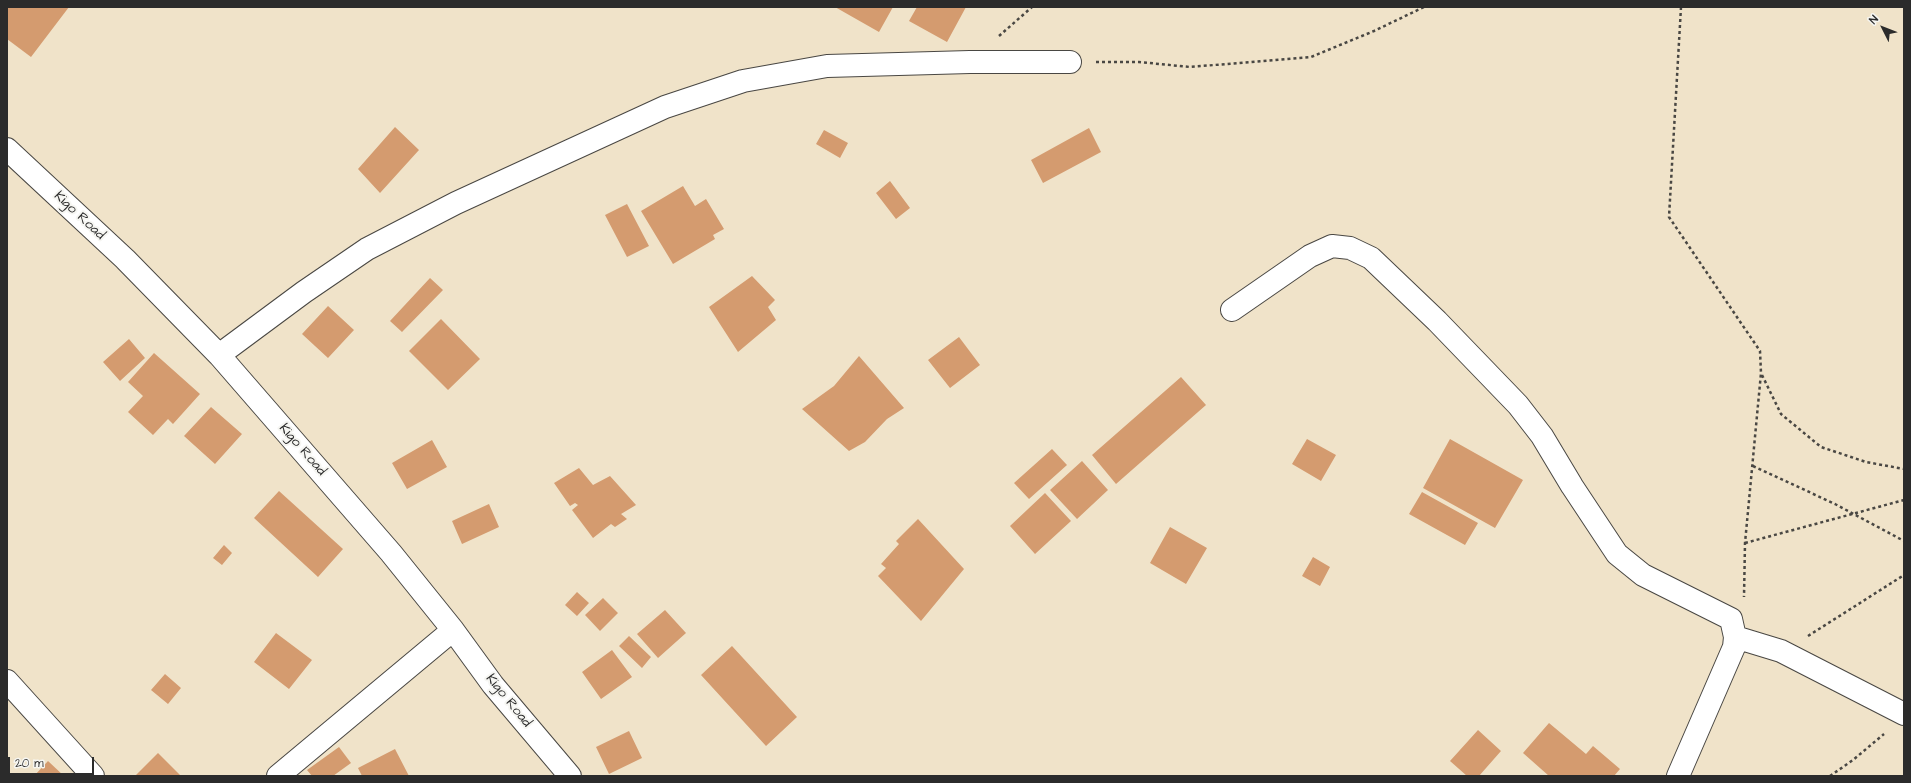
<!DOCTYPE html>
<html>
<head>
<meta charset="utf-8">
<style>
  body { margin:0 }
  #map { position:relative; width:1911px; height:783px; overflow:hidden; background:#f0e3c9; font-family:"Architects Daughter",sans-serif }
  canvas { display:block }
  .frame { position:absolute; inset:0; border:8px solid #2b2b2b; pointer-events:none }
  .north { position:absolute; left:1863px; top:8px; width:40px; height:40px; -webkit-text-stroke:3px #f6f6f2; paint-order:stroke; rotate:312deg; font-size:11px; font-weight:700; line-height:16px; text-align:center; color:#2b2b2b }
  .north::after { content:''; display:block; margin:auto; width:14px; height:18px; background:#2b2b2b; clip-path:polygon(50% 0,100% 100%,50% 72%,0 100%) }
  .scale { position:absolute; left:8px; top:757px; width:86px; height:18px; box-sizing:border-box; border:2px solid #2b2b2b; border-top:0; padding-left:5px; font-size:12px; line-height:14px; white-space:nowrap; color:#2b2b2b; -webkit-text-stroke:3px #f6f6f2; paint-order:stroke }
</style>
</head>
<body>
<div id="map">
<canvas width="1911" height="783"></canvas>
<div class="frame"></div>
<div class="north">N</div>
<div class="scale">20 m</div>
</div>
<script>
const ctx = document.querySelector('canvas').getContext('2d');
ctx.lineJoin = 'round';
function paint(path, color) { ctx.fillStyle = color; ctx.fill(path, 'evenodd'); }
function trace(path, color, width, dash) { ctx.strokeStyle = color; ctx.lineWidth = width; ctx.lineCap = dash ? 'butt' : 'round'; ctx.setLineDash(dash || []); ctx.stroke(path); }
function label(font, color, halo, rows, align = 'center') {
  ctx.font = font + ' "Architects Daughter",sans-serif'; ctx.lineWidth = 4; ctx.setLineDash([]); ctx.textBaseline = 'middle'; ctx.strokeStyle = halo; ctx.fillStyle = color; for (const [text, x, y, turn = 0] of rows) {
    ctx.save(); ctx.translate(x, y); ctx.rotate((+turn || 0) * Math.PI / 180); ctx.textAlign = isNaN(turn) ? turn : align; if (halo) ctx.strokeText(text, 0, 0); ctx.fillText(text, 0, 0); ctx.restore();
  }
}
const building = new Path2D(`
  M9 7H69L31 57 7 39V9Z
  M835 7H893L879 32Z
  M917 7H966L947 42 909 21Z
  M395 127 419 150 380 193 358 169Z
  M1089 128 1101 152 1043 183 1031 160Z
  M824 130 848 143 840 158 816 144Z
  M890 181 910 208 896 219 876 193Z
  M683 186 695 206 706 199 724 229 713 235 715 239 673 264 641 211Z
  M627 204 649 246 627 257 605 215Z
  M752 276 775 300 768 307 776 320 738 352 709 307Z
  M430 278 443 290 402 332 390 321Z
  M328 306 354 330 328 358 302 334Z
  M441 319 480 359 448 390 409 351Z
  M959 337 980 365 950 388 928 360Z
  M129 339 145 358 120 381 103 362Z
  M154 353 200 394 173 424 168 419 153 435 128 412 143 396 128 382Z
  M859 356 904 408 887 419 865 442 849 451 802 409 834 386Z
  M1181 377 1206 405 1116 484 1092 455Z
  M211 407 242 434 215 464 184 436Z
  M1307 439 1336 455 1321 481 1292 464Z
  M1450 439 1523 480 1495 528 1423 488Z
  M432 440 447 467 407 489 392 463Z
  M1052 449 1067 465 1029 499 1014 483Z
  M1082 461 1108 490 1077 519 1050 490Z
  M579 468 593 485 610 476 636 505 621 514 627 519 615 527 611 524 593 538 572 510 578 505 575 503 570 506 554 483Z
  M279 491 343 549 318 577 254 518Z
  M1422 492 1478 523 1465 545 1409 514Z
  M1045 493 1071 521 1035 554 1010 526Z
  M489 504 499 527 462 544 452 521Z
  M918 519 964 569 921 621 878 576 886 568 881 564 899 544 896 541Z
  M1170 527 1207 548 1186 584 1150 563Z
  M224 545 232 553 222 565 213 558Z
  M1313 557 1330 567 1320 586 1302 576Z
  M577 592 589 603 577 616 565 605Z
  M603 598 618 613 600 631 585 615Z
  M665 610 686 633 658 658 637 634Z
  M276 633 312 660 289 689 254 662Z
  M629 636 651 657 642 668 619 646Z
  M732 646 797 717 766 746 701 675Z
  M612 650 632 677 601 699 582 672Z
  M165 674 181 688 168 704 151 690Z
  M1549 723 1586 754 1593 746 1620 769 1614 776H1549L1523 753Z
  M1478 730 1501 751 1479 776H1467L1450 761Z
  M629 731 642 758 609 774 596 747Z
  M339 747 351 763 333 776H312L307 770Z
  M395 749 409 776H362L358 768Z
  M158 753 181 776H135Z
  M48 761 64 776H34Z`);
const path = new Path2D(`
  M1681 7 1669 217 1760 351 1761 373 1745 543 1744 597
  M999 36 1032 7
  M1096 62H1139L1190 67 1311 57 1374 31 1424 7
  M1762 375 1781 414 1821 447 1866 462 1904 469
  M1753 466 1835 504 1904 541
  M1745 543 1904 500
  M1808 636 1904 575
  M1830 776 1853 760 1884 734`);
const minor = new Path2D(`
  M7 149 125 259 219 355 391 553 453 630 493 685 570 776
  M1232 310 1310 256 1332 246 1350 248 1371 258 1437 321 1518 405 1542 436 1572 486 1617 554 1643 575 1731 619 1735 637 1734 647 1678 776
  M219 355 304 292 367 249 456 203 665 107 743 81 827 66 970 62H1070
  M1735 637 1781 651 1904 714
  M7 681 93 776
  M278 776 453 630`);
const streetNames = [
  ["Kigo Road",79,216,43],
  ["Kigo Road",302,450,49],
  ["Kigo Road",508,701,51]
];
paint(building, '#d49b6f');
trace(minor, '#494743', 24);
trace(path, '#494743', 2.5, [3, 3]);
trace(minor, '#fff', 22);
label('14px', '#2b2b2b', '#f6f6f2', streetNames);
</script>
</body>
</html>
